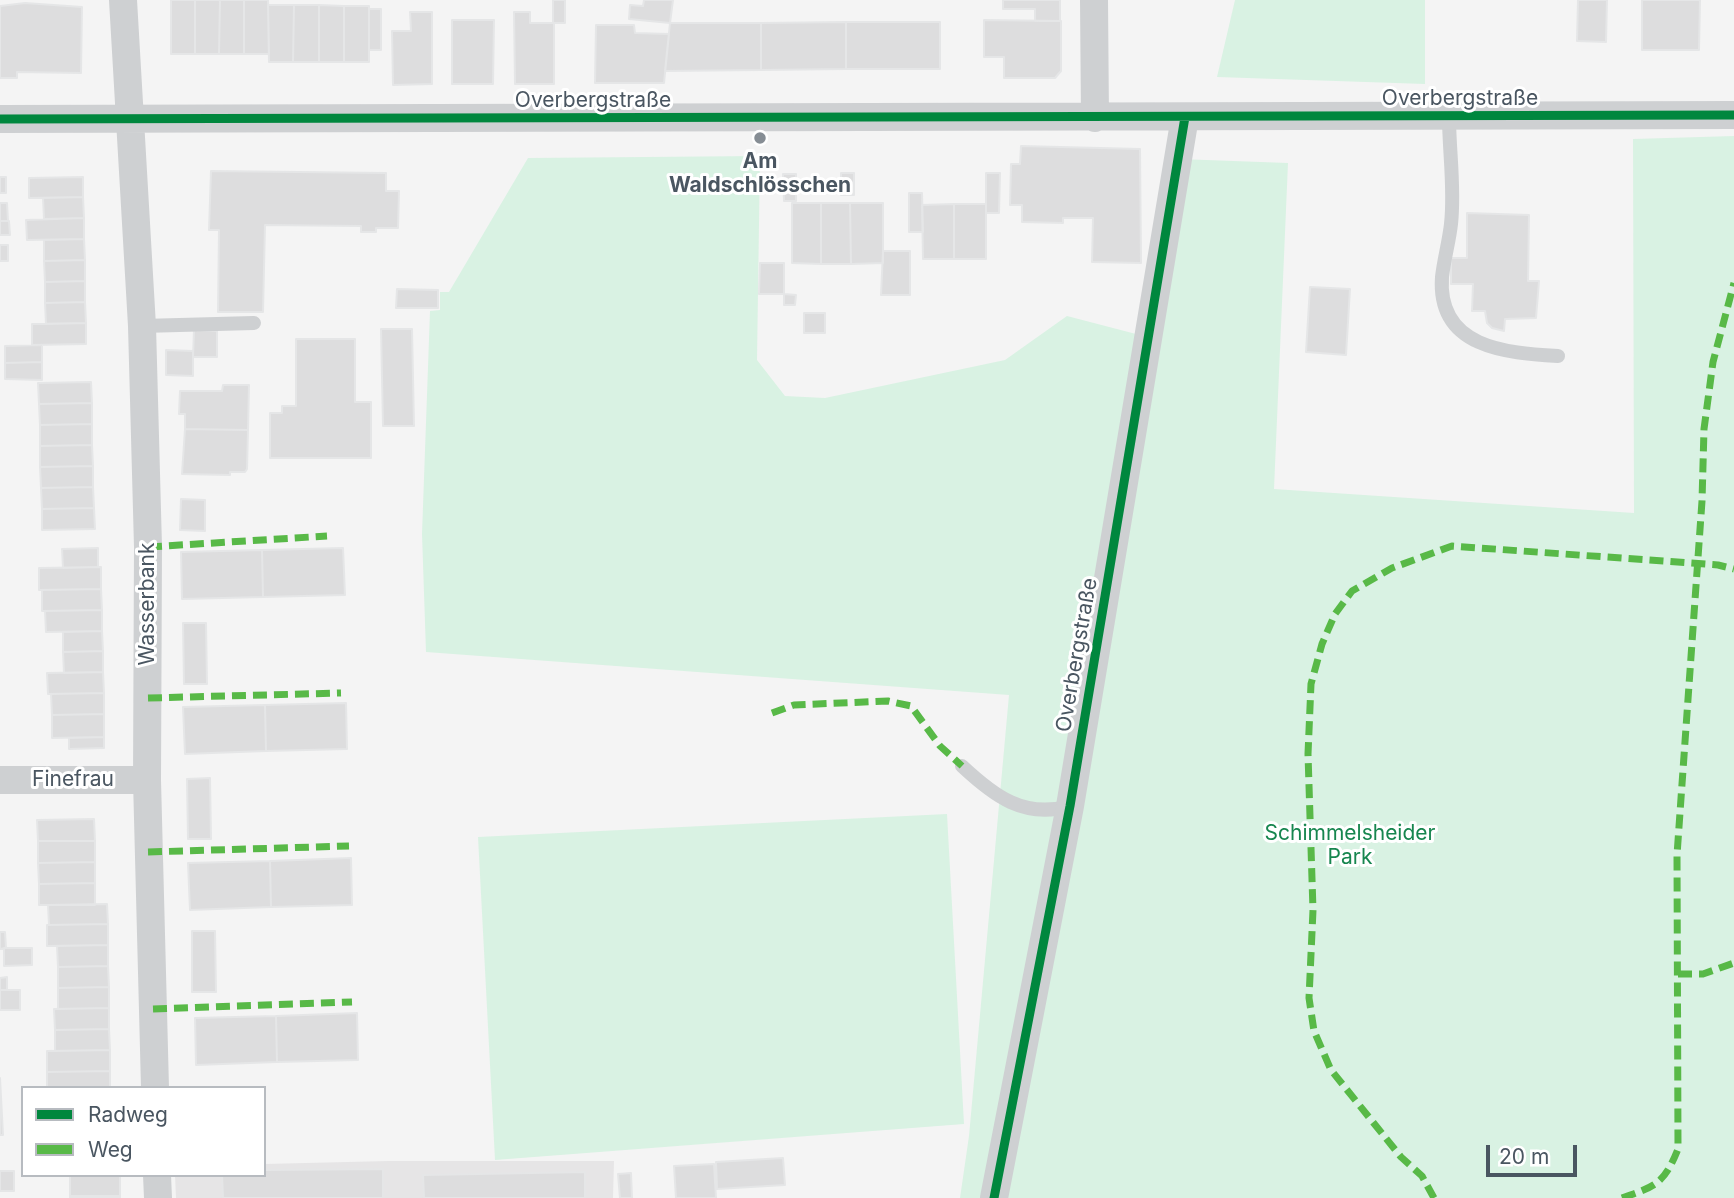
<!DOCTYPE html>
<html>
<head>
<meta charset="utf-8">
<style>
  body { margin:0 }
  #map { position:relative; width:1734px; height:1198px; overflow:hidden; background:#f4f4f4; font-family:Inter,sans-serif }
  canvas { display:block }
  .legend { position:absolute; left:21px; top:1086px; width:245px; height:91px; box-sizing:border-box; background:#fff; border:2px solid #b7bbc0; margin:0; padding:9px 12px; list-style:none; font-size:21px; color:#4a5661 }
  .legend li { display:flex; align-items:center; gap:14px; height:35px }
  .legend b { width:35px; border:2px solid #b7bbc0 }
  .scale { position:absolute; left:1486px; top:1145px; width:91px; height:32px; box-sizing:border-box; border:4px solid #4a5661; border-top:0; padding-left:9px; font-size:21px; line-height:24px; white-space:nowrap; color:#4a5661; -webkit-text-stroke:5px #fff; paint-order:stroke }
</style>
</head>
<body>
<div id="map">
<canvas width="1734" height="1198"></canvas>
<ul class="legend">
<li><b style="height:9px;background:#00873e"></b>Radweg</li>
<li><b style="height:9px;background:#58b947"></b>Weg</li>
</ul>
<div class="scale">20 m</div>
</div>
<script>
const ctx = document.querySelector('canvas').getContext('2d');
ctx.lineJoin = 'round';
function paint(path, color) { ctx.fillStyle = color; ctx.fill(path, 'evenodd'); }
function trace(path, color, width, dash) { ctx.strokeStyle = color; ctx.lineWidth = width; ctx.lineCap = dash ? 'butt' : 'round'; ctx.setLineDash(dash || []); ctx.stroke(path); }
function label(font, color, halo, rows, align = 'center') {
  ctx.font = font + ' Inter,sans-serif'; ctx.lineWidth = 6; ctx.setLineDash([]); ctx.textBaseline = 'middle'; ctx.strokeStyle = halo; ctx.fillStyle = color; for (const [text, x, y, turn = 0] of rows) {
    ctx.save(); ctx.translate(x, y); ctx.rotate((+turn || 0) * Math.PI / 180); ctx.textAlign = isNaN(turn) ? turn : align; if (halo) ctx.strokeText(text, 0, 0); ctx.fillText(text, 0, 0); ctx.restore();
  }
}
const education = new Path2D(`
  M389 1161H614L613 1198H176L175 1175H264V1164Z`);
const green = new Path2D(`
  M1235 0H1425V84L1217 77Z
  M1734 136V1198H960L969 1136 1009 695 426 652 422 534 430 311 440 310V292H449L528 158 760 156 757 360 785 396 825 398 1005 360 1067 316 1136 334 1179 159 1288 163 1274 489 1634 513 1633 139Z
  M947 814 964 1124 495 1160 478 837Z`);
const building = new Path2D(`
  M171 0H195V54H171Z
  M195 0H220L219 54H195Z
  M220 0H244V54H219Z
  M244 0H268L269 54H244Z
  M553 0H565V23H553Z
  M644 0H673L670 23 629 19 630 5 643 6Z
  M1003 0H1060V21H1035V9H1003Z
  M1578 0H1607L1606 42 1577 41Z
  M1642 0H1700L1699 50H1642Z
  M25 3 82 7 81 73 17 72V78H0V6Z
  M268 5H294L293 62H269Z
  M294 5H319V62H293Z
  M319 5 344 6V62H319Z
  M344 6H369V62H344Z
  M369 9H381V50H369Z
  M410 12H432V84L393 85 392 31H411Z
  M514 12H530V23H554V84H515Z
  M452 20H494L493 84H452Z
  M984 20 1061 21V71L1055 78H1004V57H984Z
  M846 22V69L761 70V23Z
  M846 22H940V69H846Z
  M670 23H761V70L665 71Z
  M596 25H634L635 33 669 34 664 83H595Z
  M1021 146 1140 149 1141 263 1092 262 1093 218H1063V223L1022 222V205H1010L1011 164H1020Z
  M211 171 386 173V191H399L398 228H376V232H361V226L265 225 263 312H218L219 230H209Z
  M841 173H854V195H841Z
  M986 173H1000L999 213H986Z
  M783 174H796V201H784Z
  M0 177H6V193H0Z
  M83 177V197L29 198V178Z
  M909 193H922L923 232H909Z
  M83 197 84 218 44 219 43 198Z
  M0 203H7L8 221H0Z
  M792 203H821V264L792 263Z
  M821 203H850L851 264H821Z
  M850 203H883V263L851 264Z
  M954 204H986V259H954Z
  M954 204V259H923L922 205Z
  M1467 213 1529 215 1528 281H1539L1536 318 1505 319 1504 331 1492 328 1487 323 1485 311H1472L1473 284H1451V258H1467Z
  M84 218V239L27 240 26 220Z
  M0 221H9L10 235H0Z
  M84 239 85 260 44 261V240Z
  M0 245H8V261H0Z
  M883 251H910V295H881Z
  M85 260V281L45 282 44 261Z
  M760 263H784V294H759Z
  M85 281V302L45 303V282Z
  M1310 287 1350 289 1346 355 1306 352Z
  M397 289 438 290V308H396Z
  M784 294 796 295 795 305H784Z
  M85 302 86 323 46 324 45 303Z
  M804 313H825V333H804Z
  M86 323V344L32 345V324Z
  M381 329H412L414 426H383Z
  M194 330 217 331V357H193Z
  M296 339H355V402H371V458H270V413H282V406H296Z
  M42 345V362L5 363V346Z
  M166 350 193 351V376L166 375Z
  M42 362V380L5 379V363Z
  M91 382 92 403 39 404 38 383Z
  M223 385H249L248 430 185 429V414H179L180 391H222Z
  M92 403V424L40 425 39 404Z
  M92 424V445L40 446V425Z
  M185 429 248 430 247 469 245 472H230V475L182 474Z
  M92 445 93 466 40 467V446Z
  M93 466V487L41 488 40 467Z
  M93 487 94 508 42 509 41 488Z
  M181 499 205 500V531L180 530Z
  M94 508 95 529 42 530V509Z
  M98 548V567L63 568 62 549Z
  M343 548 345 595 263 597 262 550Z
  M262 550 263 597 182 599 181 552Z
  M101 567V589L39 590V568Z
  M101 589 102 610 42 611V590Z
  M102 610V631L46 632 45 611Z
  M183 623H206L207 684H184Z
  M102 631 103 651 63 652V632Z
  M103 651V672L64 673 63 652Z
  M103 672 104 693 48 694 47 673Z
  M104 693V714L52 715 51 694Z
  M346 703 347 749 266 751 265 705Z
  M265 705 266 751 185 754 183 707Z
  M104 714V737L52 738V715Z
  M104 737V748L69 749V738Z
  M210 778 211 839H188L187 779Z
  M94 819 95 841H38L37 820Z
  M38 841H95V862L38 863Z
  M351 858 352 905 271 907 270 861Z
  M270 861 271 907 190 910 188 863Z
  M95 862V883L39 884 38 863Z
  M95 883V905H39V884Z
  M107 904 108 924 49 925 48 905Z
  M108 924V945L47 946V925Z
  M192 931H215L216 992H192Z
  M0 932H5L6 948 0 949Z
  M108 945V966L58 967 57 946Z
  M4 948H32V965L4 966Z
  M108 966 109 987 58 988V967Z
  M7 977V990H0V978Z
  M109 987V1008L58 1009V988Z
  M0 990H20V1010H0Z
  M109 1008V1029L55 1030 54 1009Z
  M357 1013 358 1060 277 1062 276 1016Z
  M276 1016 277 1062 196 1065 195 1018Z
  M109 1029 110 1050 55 1051V1030Z
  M110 1050V1071L47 1072V1051Z
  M110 1071V1088H47V1072Z
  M0 1078 3 1135H0Z
  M783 1158 785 1185 717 1189 716 1162Z
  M714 1164 716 1198H676L674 1166Z
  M383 1169V1198H223L222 1175H264V1170Z
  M0 1171H14V1191H0Z
  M585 1172V1198H424L423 1175Z
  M631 1173 632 1198H620L618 1174Z
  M70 1175H120V1196H70Z
  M70 1196H120V1198H70Z`);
const lane = new Path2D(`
  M1449 116C1449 152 1455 188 1451 224 1449 242 1444 259 1442 277 1437 348 1506 353 1558 356
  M142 326 254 323
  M962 766C994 796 1024 819 1070 806`);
const street = new Path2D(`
  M123 0 142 326 148 547 147 780 155 1088
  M1094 0 1095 118
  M0 119 1734 115
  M0 780H147
  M157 1175 158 1198
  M994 1198 1070 806 1185 117`);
const quiet = new Path2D(`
  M148 547 327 536
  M148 698 341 693
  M772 713 794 705 888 701 911 706 940 746 962 766
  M148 852 349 846
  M1678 974H1703L1734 963
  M153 1009 352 1002
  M1434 1198 1422 1176 1401 1157 1331 1070 1314 1031 1309 998 1313 910 1308 754 1311 684 1322 644 1335 614 1352 591 1392 568 1452 546 1718 565 1734 569
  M1622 1198C1656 1186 1664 1184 1678 1149L1677 855 1702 501 1704 429 1713 362 1734 283`);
const cycleway = new Path2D(`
  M0 119 1734 115
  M994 1198 1070 806 1185 117`);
const markers = [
  [760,138,7,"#868d94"]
];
const streetNames = [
  ["Overbergstraße",1460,99],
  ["Overbergstraße",593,101],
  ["Wasserbank",148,604,-90],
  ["Overbergstraße",1077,655,-80],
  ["Finefrau",73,780]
];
const poiNames = [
  ["Am",760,162],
  ["Waldschlösschen",760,186]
];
const parkNames = [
  ["Schimmelsheider",1350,834],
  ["Park",1350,858]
];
paint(education, '#e6e5e6');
paint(green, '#d9f2e3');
paint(building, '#ddddde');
trace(building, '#e5e6e7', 2);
trace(lane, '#ced0d2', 14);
trace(street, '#ced0d2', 28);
trace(quiet, '#58b947', 7, [14, 7]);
trace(cycleway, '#00873e', 9);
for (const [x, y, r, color] of markers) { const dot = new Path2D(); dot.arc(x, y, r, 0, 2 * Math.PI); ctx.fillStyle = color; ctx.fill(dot); trace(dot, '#fff', 2.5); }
label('21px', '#4a5661', '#fff', streetNames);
label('bold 21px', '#4a5661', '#fff', poiNames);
label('21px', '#17864f', '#fff', parkNames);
</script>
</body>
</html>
